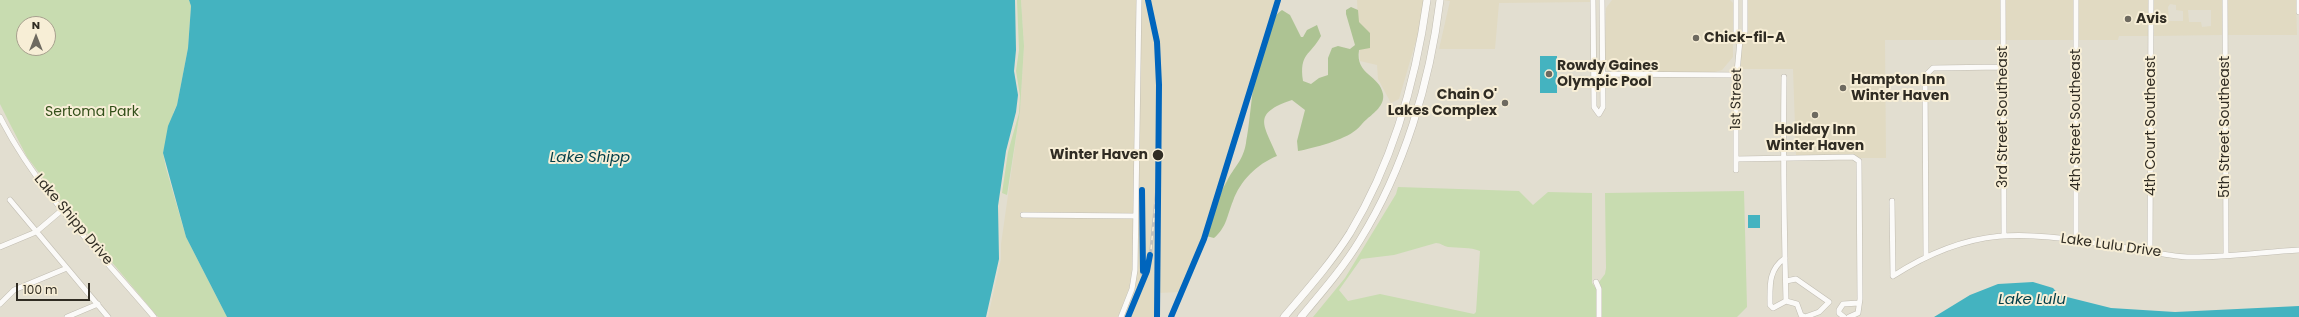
<!DOCTYPE html>
<html>
<head>
<meta charset="utf-8">
<style>
  body { margin:0 }
  #map { position:relative; width:2299px; height:317px; overflow:hidden; background:#e2ded0; font-family:Poppins,sans-serif }
  canvas { display:block }
  .north { position:absolute; left:16px; top:16px; width:40px; height:40px; box-sizing:border-box; background:#f7eed6; border:1px solid #a7a08e; border-radius:50%; rotate:0deg; font-size:11px; font-weight:700; line-height:16px; text-align:center; color:#302c23 }
  .north::after { content:''; display:block; margin:auto; width:14px; height:18px; background:#6e6a60; clip-path:polygon(50% 0,100% 100%,50% 72%,0 100%) }
  .scale { position:absolute; left:16px; top:283px; width:74px; height:18px; box-sizing:border-box; border:2px solid #302c23; border-top:0; padding-left:5px; font-size:12px; line-height:14px; white-space:nowrap; color:#302c23; -webkit-text-stroke:3px #f7eed6; paint-order:stroke }
</style>
</head>
<body>
<div id="map">
<canvas width="2299" height="317"></canvas>
<div class="north">N</div>
<div class="scale">100 m</div>
</div>
<script>
const ctx = document.querySelector('canvas').getContext('2d');
ctx.lineJoin = 'round';
function paint(path, color) { ctx.fillStyle = color; ctx.fill(path, 'evenodd'); }
function trace(path, color, width, dash) { ctx.strokeStyle = color; ctx.lineWidth = width; ctx.lineCap = dash ? 'butt' : 'round'; ctx.setLineDash(dash || []); ctx.stroke(path); }
function label(font, color, halo, rows, align = 'center') {
  ctx.font = font + ' Poppins,sans-serif'; ctx.lineWidth = 4; ctx.setLineDash([]); ctx.textBaseline = 'middle'; ctx.strokeStyle = halo; ctx.fillStyle = color; for (const [text, x, y, turn = 0] of rows) {
    ctx.save(); ctx.translate(x, y); ctx.rotate((+turn || 0) * Math.PI / 180); ctx.textAlign = isNaN(turn) ? turn : align; if (halo) ctx.strokeText(text, 0, 0); ctx.fillText(text, 0, 0); ctx.restore();
  }
}
const built = new Path2D(`
  M1021 0H1136L1133 213 1020 212V217L1133 219 1132 270 1129 288 1118 317H988L1001 259V244L1020 111 1024 46Z
  M1141 0H1276L1263 42 1251 92 1235 141 1227 181 1199 256 1181 292 1158 293 1159 317H1124L1134 290 1137 271Z
  M1357 0H1425L1422 20 1399 99 1391 103 1378 79 1377 65 1360 61Z
  M1443 0H1591V2L1499 3 1495 49H1439L1450 1Z
  M1612 0H1730L1733 3V57L1722 70 1715 72 1612 73 1607 70 1605 66 1606 8Z
  M1748 0H2000L2001 40H1885L1886 158H1860L1853 154 1796 155 1793 69H1740L1742 41 1747 32Z
  M2005 0H2074V40H2006Z
  M2079 0H2149L2148 36H2119L2118 40H2079Z
  M2154 0H2222V35L2153 36ZM2170 4 2176 5V10L2183 11V21H2169L2168 7ZM2188 10H2211V26L2202 27 2201 22H2189Z
  M2227 0H2296L2297 35H2227Z`);
const green = new Path2D(`
  M0 0H189L191 6 188 48 177 105 174 111 163 153 166 168 186 237 227 317H158L62 203 27 157 10 124 0 104ZM24 24H48V48H24Z
  M1017 0H1021L1024 46 1020 111 1007 195 1002 193 1008 152 1019 113 1020 96 1016 71 1019 50Z
  M1398 187 1519 191 1533 205 1548 192 1592 193V283L1597 290 1596 317H1313L1345 278 1396 194ZM1436 243C1441 243 1443 246 1448 247 1459 248 1470 247 1480 251L1476 312 1474 314 1380 294 1348 301 1339 290 1361 259 1394 255Z
  M1744 191 1747 307 1737 317H1601L1602 289 1599 282 1605 274 1606 268 1605 193Z`);
const forest = new Path2D(`
  M1351 7 1358 10 1359 22 1370 33V48L1359 50C1355 75 1380 75 1383 94 1385 105 1374 113 1367 119 1363 122 1360 127 1356 130 1344 140 1314 148 1298 151L1297 141 1305 110 1292 100C1251 114 1264 124 1277 156 1257 164 1240 181 1233 201 1227 215 1227 227 1214 238L1206 236C1212 218 1217 198 1227 181 1234 167 1243 161 1246 143 1253 111 1253 29 1282 10L1290 15 1301 37H1303L1307 30 1317 25 1321 36C1310 56 1299 53 1303 81L1311 84 1319 78 1328 75V58L1332 48 1338 46 1350 49 1355 45 1346 14V10Z`);
const water = new Path2D(`
  M189 0H1015L1016 50 1014 71 1018 95 1016 112 1006 151 998 206 999 259 986 317H227L186 237 163 153 168 126 177 105 188 48 191 6Z
  M1540 56H1557V93H1540Z
  M1748 215H1760V228H1748Z
  M2033 282 2053 288 2059 295 2111 308 2175 312 2299 306V317H1934L1970 295 1998 284Z`);
const minor = new Path2D(`
  M1593 0 1594 107 1599 114
  M1736 0V35L1740 40
  M2003 0 2004 235
  M2225 0 2226 254
  M2299 0V12
  M1594 74 1737 75
  M1784 77C1783 152 1784 227 1786 301L1797 304 1801 315 1805 317 1819 312 1829 302 1796 279 1786 281
  M1599 114 1603 107 1602 0
  M0 117C38 192 100 253 154 317
  M1736 159 1853 157 1859 161 1860 299 1858 313 1849 317
  M1736 170V83L1740 40 1745 32V0
  M10 200 108 317
  M1892 201 1893 276
  M1023 215 1136 216
  M2076 241V0
  M0 247 36 232 62 210
  M2150 252 2151 0
  M1926 257 1925 76 1933 68 2003 67
  M1785 258C1768 270 1770 286 1770 305L1773 308 1786 301
  M1893 276C1983 218 2037 235 2135 249 2152 252 2170 256 2187 257 2221 258 2264 252 2299 250
  M1596 282 1599 289V317
  M0 304 14 290 67 268
  M67 317 98 304
  M1121 317 1132 289 1135 270 1139 0
  M1844 317 1839 313V310L1843 304 1859 303`);
const highway = new Path2D(`
  M1284 317C1307 290 1331 263 1350 233 1392 163 1416 80 1427 0
  M1301 317C1322 292 1343 268 1360 240 1404 169 1430 83 1440 0`);
const rail = new Path2D(`
  M1142 274V190
  M1128 317 1150 260 1159 166
  M1171 317 1204 239 1278 0`);
const rail1 = new Path2D(`
  M1148 0 1157 42 1159 85 1157 317
  M1142 190 1143 271
  M1128 317 1147 271 1150 255
  M1171 317 1204 239 1278 0`);
const markers = [
  [2128,19,4,"#6e6a60"],
  [1696,38,4,"#6e6a60"],
  [1549,74,4,"#6e6a60"],
  [1843,88,4,"#6e6a60"],
  [1505,103,4,"#6e6a60"],
  [1815,115,4,"#6e6a60"],
  [1158,155,6,"#302c23"]
];
const poiNames = [
  ["Avis",2136,19],
  ["Chick-fil-A",1704,38],
  ["Rowdy Gaines",1557,66],
  ["Olympic Pool",1557,82],
  ["Hampton Inn",1851,80],
  ["Winter Haven",1851,96],
  ["Chain O'",1497,95,"right"],
  ["Lakes Complex",1497,111,"right"],
  ["Holiday Inn",1815,130,"center"],
  ["Winter Haven",1815,146,"center"]
];
const streetNames = [
  ["1st Street",1737,99,-89],
  ["3rd Street Southeast",2003,117,-90],
  ["4th Street Southeast",2076,120,-90],
  ["4th Court Southeast",2151,126,-90],
  ["5th Street Southeast",2225,127,-90],
  ["Lake Shipp Drive",73,220,50],
  ["Lake Lulu Drive",2111,246,8]
];
const parkNames = [
  ["Sertoma Park",92,112]
];
const stopNames = [
  ["Winter Haven",1148,155]
];
const waterNames = [
  ["Lake Shipp",590,158],
  ["Lake Lulu",2032,300]
];
paint(built, '#e1dac2');
paint(green, '#c8dcb0');
paint(forest, '#adc393');
paint(water, '#44b3c0');
trace(minor, '#c0bcb1', 6);
trace(highway, '#c0bcb1', 8);
trace(minor, '#fbfaf8', 5);
trace(highway, '#fbfaf8', 7);
trace(rail, '#c0bfbb', 3);
trace(rail, '#f7eed6', 1.5, [4.5]);
trace(rail1, '#0065bd', 6);
for (const [x, y, r, color] of markers) { const dot = new Path2D(); dot.arc(x, y, r, 0, 2 * Math.PI); ctx.fillStyle = color; ctx.fill(dot); trace(dot, '#f7eed6', 1.5); }
label('bold 14px', '#302c23', '#f7eed6', poiNames, 'left');
label('14px', '#302c23', '#f7eed6', streetNames);
label('14px', '#334f19', '#f7eed6', parkNames);
label('bold 14px', '#302c23', '#f7eed6', stopNames, 'right');
label('italic 15px', '#023e48', '#f7eed6', waterNames);
</script>
</body>
</html>
